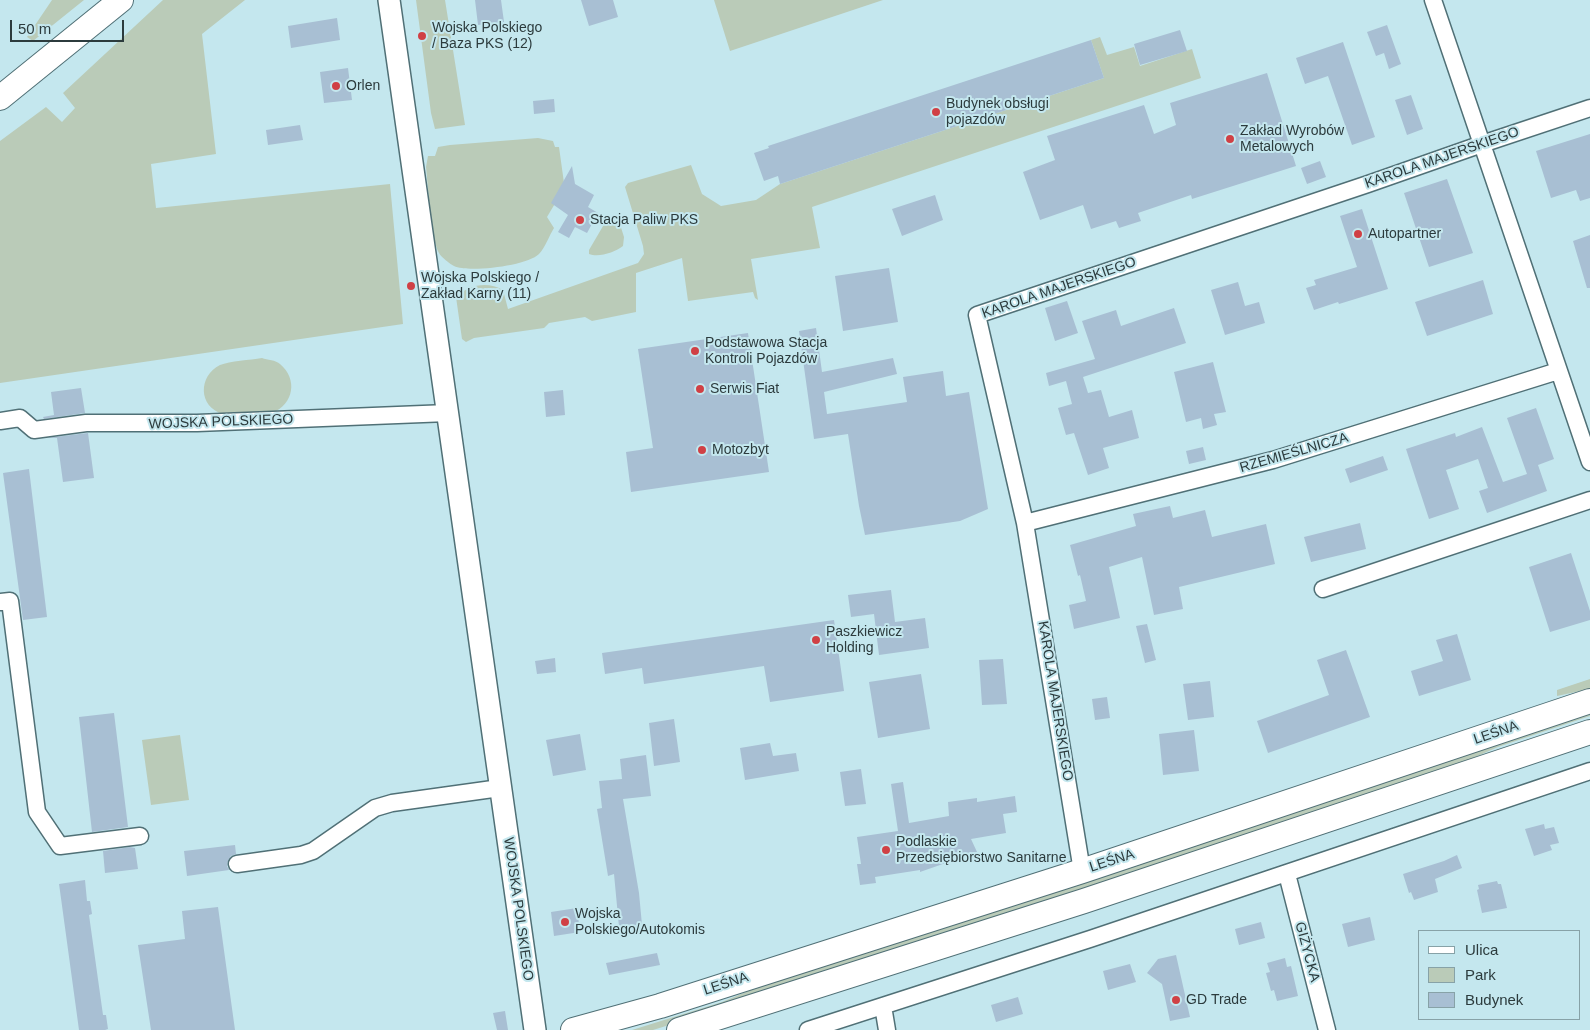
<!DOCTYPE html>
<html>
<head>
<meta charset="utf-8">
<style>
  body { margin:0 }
  #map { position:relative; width:1590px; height:1030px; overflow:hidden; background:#c4e7ee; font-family:Helvetica,sans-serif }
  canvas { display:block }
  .legend { position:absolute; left:1418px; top:930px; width:162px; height:90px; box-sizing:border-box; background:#c4e7ee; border:1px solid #87a2a7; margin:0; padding:6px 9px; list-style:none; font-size:15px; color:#2c3b3d }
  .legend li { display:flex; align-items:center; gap:10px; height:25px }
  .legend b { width:25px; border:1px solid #87a2a7 }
  .scale { position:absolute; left:10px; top:20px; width:114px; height:22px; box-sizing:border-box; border:2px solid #2c3b3d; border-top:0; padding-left:6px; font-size:15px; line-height:18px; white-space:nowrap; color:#2c3b3d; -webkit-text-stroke:4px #c4e7ee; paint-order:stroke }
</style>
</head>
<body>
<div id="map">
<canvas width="1590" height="1030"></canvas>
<ul class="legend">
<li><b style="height:6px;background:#fff"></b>Ulica</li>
<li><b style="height:14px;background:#bacbb8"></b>Park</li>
<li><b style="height:14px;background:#a8bfd3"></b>Budynek</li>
</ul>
<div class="scale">50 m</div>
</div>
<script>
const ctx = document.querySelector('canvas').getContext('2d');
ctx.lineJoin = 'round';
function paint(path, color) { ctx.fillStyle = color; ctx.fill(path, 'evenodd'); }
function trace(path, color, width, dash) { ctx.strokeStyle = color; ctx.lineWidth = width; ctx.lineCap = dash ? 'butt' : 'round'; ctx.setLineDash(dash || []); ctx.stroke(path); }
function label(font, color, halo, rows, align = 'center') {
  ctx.font = font + ' Helvetica,sans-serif'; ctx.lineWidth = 4; ctx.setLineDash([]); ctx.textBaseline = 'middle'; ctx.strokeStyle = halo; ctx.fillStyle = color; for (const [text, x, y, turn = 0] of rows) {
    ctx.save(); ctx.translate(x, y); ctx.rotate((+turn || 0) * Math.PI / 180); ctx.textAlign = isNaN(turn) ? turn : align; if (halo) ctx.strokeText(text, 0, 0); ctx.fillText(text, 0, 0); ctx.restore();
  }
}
const green = new Path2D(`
  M52 0H84L33 41 27 37Z
  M163 0H245L202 34 216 154 151 164 156 208 390 184 403 324 0 383V141L46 107 62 122 75 108 63 93Z
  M416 0H445L465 125 435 129 431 113Z
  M714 0H883L730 51Z
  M1100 37 1107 55 1134 47 1140 66 1192 49 1201 78 812 207 820 248 751 259 758 300 755 298 753 292 688 301 682 258 636 273V312L592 321 585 317 549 323 544 328 474 338 466 342 462 339 456 297C469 285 487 281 503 290L508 309 638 263 644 254 643 246 625 187 628 183 691 165 702 194 721 206 756 200 780 184 1104 78 1091 40Z
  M538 138 553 141 555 147H559L564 183 566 185 547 217 554 228C549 236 545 248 539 254 527 266 468 273 454 266 450 264 441 257 439 253 431 239 428 185 426 167L428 156H435L438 147 450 145Z
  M618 218 624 237 623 246C615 252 599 258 589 254V250L606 221Z
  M262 358C267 360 276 360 280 364 298 379 294 404 272 413 265 416 253 414 245 414 238 415 230 416 223 414 198 407 198 376 220 365 230 361 250 360 262 358Z
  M1590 679V689L1557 696V690Z
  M1590 711V716L1498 747 1437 774 708 1013 653 1030H632L722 1002 787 975Z
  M180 735 189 800 151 805 142 740Z`);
const building = new Path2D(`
  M475 0H501L504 22 478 25Z
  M581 0H613L618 17 589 26Z
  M337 18 340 40 291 48 288 26Z
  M1387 25 1401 64 1389 69 1384 53 1376 56 1367 32Z
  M1180 30 1187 51 1140 65 1134 44Z
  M1091 40 1104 78 780 184 778 176 764 181 754 153 769 148 768 146Z
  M1343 42 1375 137 1352 145 1328 76 1305 84 1296 58Z
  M348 68 352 100 324 103 320 72Z
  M1267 73 1296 166 1192 199 1191 195 1138 213 1141 221 1119 228 1116 221 1091 229 1083 205 1040 220 1023 172 1055 160 1047 136 1144 105 1154 134 1176 125 1170 103Z
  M1411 95 1423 129 1407 135 1395 100Z
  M554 99 555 112 534 114 533 101Z
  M300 125 303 140 268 145 266 130Z
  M1590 134V198L1580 201 1576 190 1551 198 1536 151Z
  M1320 161 1326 177 1307 184 1301 168Z
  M572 166 575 184 594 195 588 207 598 213 587 233 575 227 569 238 558 232 568 215 551 203Z
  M1447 179 1473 253 1429 267 1404 193Z
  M935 195 943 220 902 236 892 209Z
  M1362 209 1388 289 1339 304 1338 302 1314 310 1306 288 1316 285 1314 280 1357 267 1340 216Z
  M1590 235V288H1587L1573 241Z
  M889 268 898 322 843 331 835 276Z
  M1483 280 1493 314 1427 336 1415 302Z
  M1238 282 1245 306 1259 302 1265 323 1225 335 1211 290Z
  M1067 301 1078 333 1055 341 1045 308Z
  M1174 308 1186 343 1083 377 1088 393 1101 390 1109 417 1132 410 1139 438 1103 448 1109 468 1088 475 1074 433 1066 435 1058 408 1072 404 1066 381 1049 386 1046 373 1095 359 1082 321 1116 310 1121 326Z
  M816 328 822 372 893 358 897 374 824 392 827 414 907 402 903 377 943 371 946 396 969 392 988 509 960 521 865 535 859 506 848 434 814 439 799 331Z
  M748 333 769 472 631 492 626 452 653 448 638 349Z
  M1213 362 1226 412 1214 414 1217 425 1203 429 1201 418 1186 422 1174 372Z
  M81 388 85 413 44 419 43 417 54 415 51 392Z
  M563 390 565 415 546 417 544 392Z
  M1536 408 1554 459 1538 465 1547 491 1487 513 1479 491 1488 488 1478 459 1446 470 1459 509 1429 519 1406 449 1455 433 1456 437 1482 427 1503 482 1527 474 1507 418Z
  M88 433 94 478 63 482 57 438H46Z
  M1203 447 1206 460 1189 464 1186 451Z
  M1383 456 1388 470 1350 483 1345 469Z
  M29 469 47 617 23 620 3 473Z
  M1170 506 1173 518 1205 510 1212 537 1266 524 1275 564 1179 587 1183 609 1154 615 1142 557 1109 567 1120 618 1074 629 1069 605 1086 601 1080 575 1078 576 1070 545 1136 526 1133 514Z
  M1360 523 1366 549 1311 562 1304 537Z
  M1571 553 1590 611V620L1550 632 1529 567Z
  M891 590 895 622 925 618 929 648 879 655 874 614 851 617 848 595Z
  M834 620 844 691 770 702 764 666 644 684 642 668 605 674 602 653Z
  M1147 624 1156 660 1145 663 1136 626Z
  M1457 634 1471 680 1419 696 1411 671 1443 661 1436 640Z
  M1346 650 1370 717 1268 753 1257 721 1329 695 1317 660Z
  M555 658 556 672 537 674 535 661Z
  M1003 659 1007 704 982 705 979 660Z
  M921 674 930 729 878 738 869 682Z
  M1210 681 1214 717 1188 720 1183 684Z
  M1107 697 1110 718 1095 720 1092 699Z
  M114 713 128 827 92 832 79 717Z
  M674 719 680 762 654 766 649 723Z
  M1194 730 1199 771 1163 775 1159 734Z
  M580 734 586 770 553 776 546 740Z
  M770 743 773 756 796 753 799 771 745 780 740 748Z
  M646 755 651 796 623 799 639 893 642 925 619 927 614 874 608 876 597 809 602 808 599 781 622 779 620 759Z
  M861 769 866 804 845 806 840 772Z
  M903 782 909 823 949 816 948 802 977 798V802L1015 796 1017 812 1003 814 1006 833 971 839 977 852 920 872V870L875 877 876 883 860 885 857 864H861L857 837 898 831 891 784Z
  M1544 824 1545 829 1554 827 1559 843 1550 845 1552 850 1534 856 1525 829Z
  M235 845 236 854 231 856 228 861 227 866 229 870 187 876 184 851Z
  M130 847 135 848 138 869 105 873 103 851Z
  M1457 855 1462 868 1435 879 1438 892 1414 900 1411 892 1409 893 1403 874 1444 861Z
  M85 880 87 901H90L92 914 89 915 103 1015H106L108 1029 105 1030H79L60 891 59 884Z
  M1497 881 1498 884H1501L1507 908 1482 913 1477 890 1479 889 1478 885Z
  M218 907 235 1030H151L138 945 185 939 182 911Z
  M577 908 580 932 554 936 551 912Z
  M1370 917 1375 940 1348 947 1342 924Z
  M1261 922 1265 938 1239 945 1235 929Z
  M657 953 660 965 609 975 606 963Z
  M1176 955 1190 1017 1170 1021 1162 984 1147 973 1158 959Z
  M1285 958 1287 967 1291 966 1298 996 1277 1001 1274 990 1271 991 1266 973 1270 972 1267 963Z
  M1130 964 1136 982 1108 990 1103 971Z
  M1018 997 1023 1014 996 1022 991 1005Z
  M505 1011 508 1030H497L493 1013Z`);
const minor = new Path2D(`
  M1433 0 1590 462
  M0 421 20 418 34 430 86 423H197L448 413
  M1025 523 1273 460 1558 371
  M1323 589 1590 500
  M0 602 10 601 37 812 60 846 140 836
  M237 864 301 855 313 851 375 808 392 803 500 788
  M1082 871 1025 523 977 315 1368 184 1482 144 1590 108
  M1287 874 1327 1030
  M883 1006 887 1030
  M808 1030 1090 939 1590 771`);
const tertiary = new Path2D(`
  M389 0 535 1030`);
const secondary = new Path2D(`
  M0 98 121 0
  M573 1030 660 1006 1082 871 1590 701
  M679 1030 1084 901 1590 732`);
const markers = [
  [422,36,5,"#d04045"],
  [336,86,5,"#d04045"],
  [936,112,5,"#d04045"],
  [1230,139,5,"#d04045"],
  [580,220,5,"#d04045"],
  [1358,234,5,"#d04045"],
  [411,286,5,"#d04045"],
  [695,351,5,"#d04045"],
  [700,389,5,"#d04045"],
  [702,450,5,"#d04045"],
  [816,640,5,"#d04045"],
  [886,850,5,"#d04045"],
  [565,922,5,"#d04045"],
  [1176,1000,5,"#d04045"]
];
const poiNames = [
  ["Wojska Polskiego",432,28],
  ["/ Baza PKS (12)",432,44],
  ["Orlen",346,86],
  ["Budynek obsługi",946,104],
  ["pojazdów",946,120],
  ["Zakład Wyrobów",1240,131],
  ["Metalowych",1240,147],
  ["Stacja Paliw PKS",590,220],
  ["Autopartner",1368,234],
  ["Wojska Polskiego /",421,278],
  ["Zakład Karny (11)",421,294],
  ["Podstawowa Stacja",705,343],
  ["Kontroli Pojazdów",705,359],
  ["Serwis Fiat",710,389],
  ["Motozbyt",712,450],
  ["Paszkiewicz",826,632],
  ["Holding",826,648],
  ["Podlaskie",896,842],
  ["Przedsiębiorstwo Sanitarne",896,858],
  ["Wojska",575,914],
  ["Polskiego/Autokomis",575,930],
  ["GD Trade",1186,1000]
];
const streetNames = [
  ["KAROLA MAJERSKIEGO",1442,158,-19],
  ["KAROLA MAJERSKIEGO",1059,288,-19],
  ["WOJSKA POLSKIEGO",221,422,-2],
  ["RZEMIEŚLNICZA",1294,453,-16],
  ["KAROLA MAJERSKIEGO",1055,701,81],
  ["LEŚNA",1496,733,-19],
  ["LEŚNA",1112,861,-18],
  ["WOJSKA POLSKIEGO",518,909,82],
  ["GIŻYCKA",1307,952,75],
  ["LEŚNA",726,984,-18]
];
paint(green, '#bacbb8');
paint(building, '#a8bfd3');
trace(minor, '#507076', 19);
trace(tertiary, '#507076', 24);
trace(secondary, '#507076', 26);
trace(minor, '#fff', 16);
trace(tertiary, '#fff', 21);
trace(secondary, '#fff', 24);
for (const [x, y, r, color] of markers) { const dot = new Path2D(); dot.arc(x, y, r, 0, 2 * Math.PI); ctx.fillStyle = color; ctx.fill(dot); trace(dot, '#c4e7ee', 2); }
label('14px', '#2c3b3d', '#c4e7ee', poiNames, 'left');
label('14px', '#2c3b3d', '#c4e7ee', streetNames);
</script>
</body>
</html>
